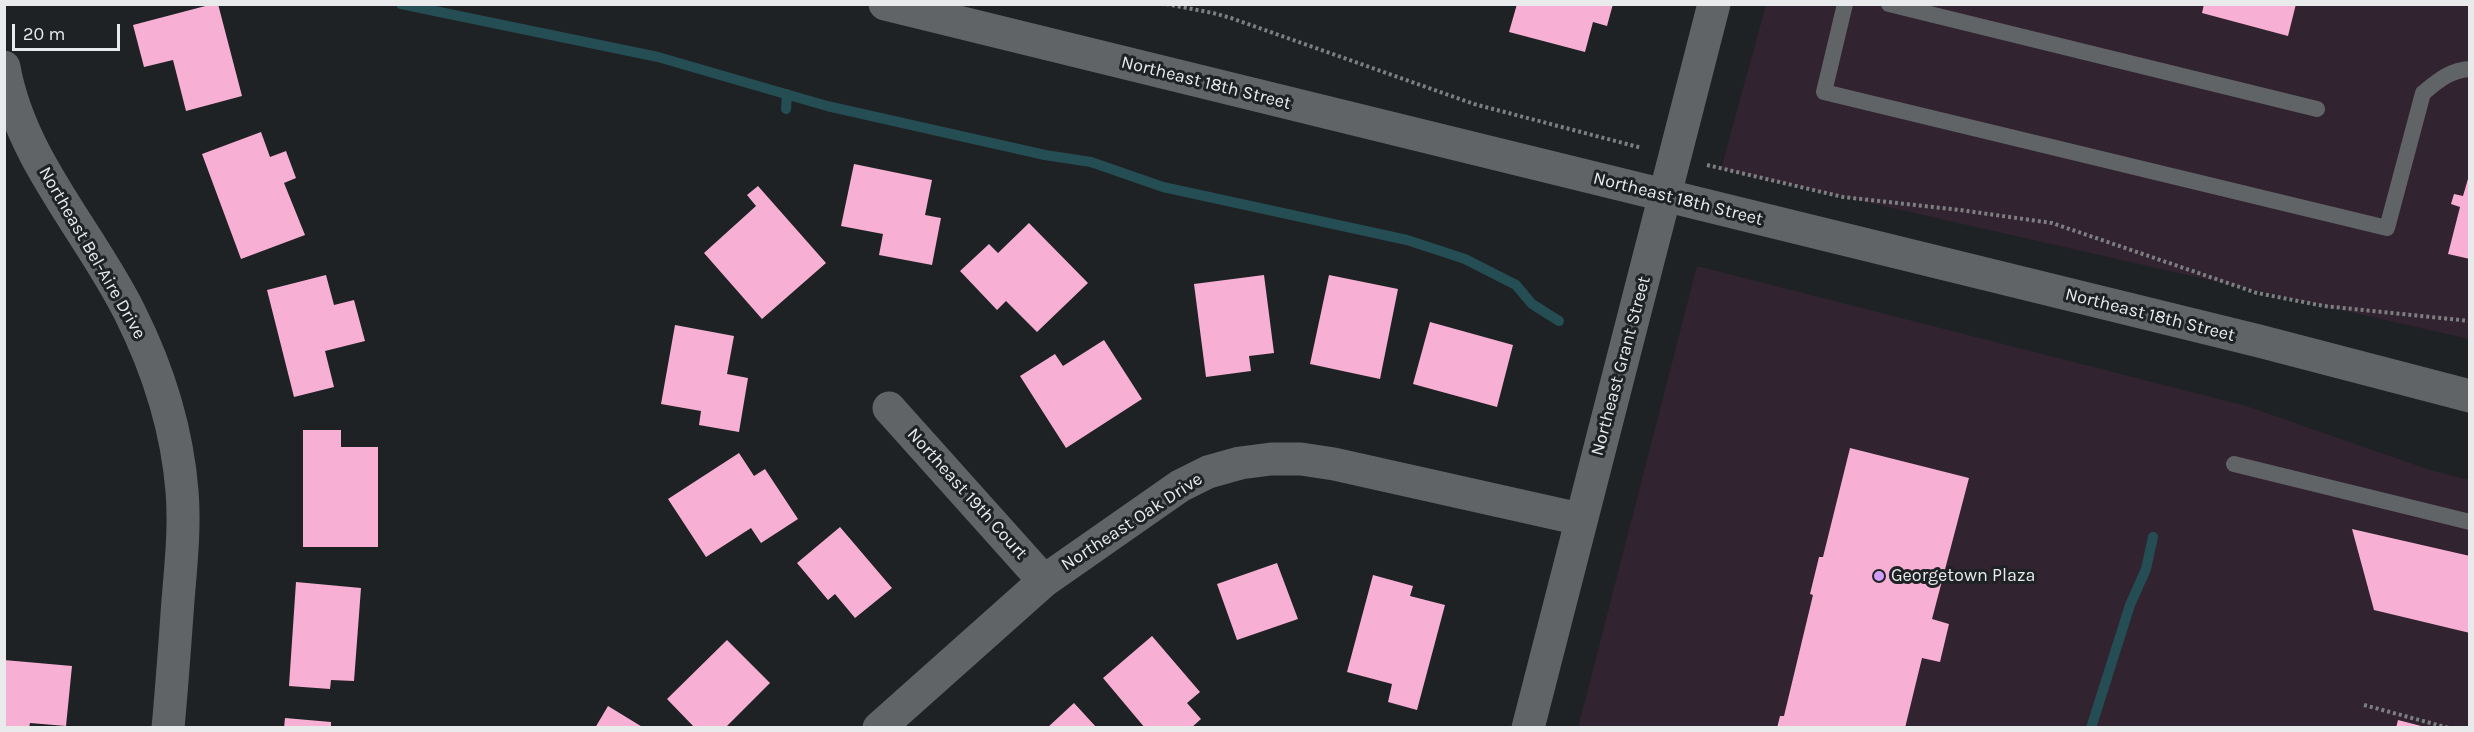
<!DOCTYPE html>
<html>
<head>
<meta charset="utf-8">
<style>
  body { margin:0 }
  #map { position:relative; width:2474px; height:732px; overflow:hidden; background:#1f2224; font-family:Karla,sans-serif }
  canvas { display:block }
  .frame { position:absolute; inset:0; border:6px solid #e8eaeb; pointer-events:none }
  .scale { position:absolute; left:12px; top:24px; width:108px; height:27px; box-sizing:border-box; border:3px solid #e8eaeb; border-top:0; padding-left:8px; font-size:18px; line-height:21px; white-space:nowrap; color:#e8eaeb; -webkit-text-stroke:4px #1f2224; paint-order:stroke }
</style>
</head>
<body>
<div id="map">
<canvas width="2474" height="732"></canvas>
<div class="frame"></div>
<div class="scale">20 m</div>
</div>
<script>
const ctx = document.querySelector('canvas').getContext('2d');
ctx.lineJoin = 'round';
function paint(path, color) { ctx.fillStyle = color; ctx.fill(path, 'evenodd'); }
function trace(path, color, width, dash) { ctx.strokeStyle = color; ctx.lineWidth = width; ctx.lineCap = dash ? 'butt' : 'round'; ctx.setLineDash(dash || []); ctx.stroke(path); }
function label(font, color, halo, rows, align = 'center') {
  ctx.font = font + ' Karla,sans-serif'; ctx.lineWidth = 6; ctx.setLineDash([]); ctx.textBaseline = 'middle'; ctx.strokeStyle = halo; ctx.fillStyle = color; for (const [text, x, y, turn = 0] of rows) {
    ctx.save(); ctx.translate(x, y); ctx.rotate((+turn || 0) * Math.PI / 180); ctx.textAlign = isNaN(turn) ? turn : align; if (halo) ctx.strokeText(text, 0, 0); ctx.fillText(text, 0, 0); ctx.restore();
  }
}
const commercial = new Path2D(`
  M1766 5H2469V339L1721 169Z
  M1697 266 2246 406 2430 470 2469 480V727L1578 728Z`);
const stream = new Path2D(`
  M401 4 658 57 827 106 1045 155 1091 162 1163 187 1407 240 1465 259 1516 285 1532 304 1559 321
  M786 109 787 94
  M2091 728 2130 605 2146 569 2153 537`);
const building = new Path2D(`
  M213 4H218L242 96 186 111 173 60 144 67 133 25Z
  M1517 4H1613L1607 26 1593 22 1585 52 1509 32Z
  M2204 4H2296L2288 36 2202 13Z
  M261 132 270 157 286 151 296 178 284 183 305 235 241 259 202 154Z
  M854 164 932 180 925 215 941 218 932 265 879 255 883 234 841 226Z
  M2470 172V259L2448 254 2460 207 2451 204 2454 194 2463 196Z
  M758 186 826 263 762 319 704 253 756 206 747 195Z
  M1029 223 1088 283 1037 332 1006 301 997 310 960 271 989 244 998 253Z
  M326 275 334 305 354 300 365 341 325 351 334 387 294 397 267 290Z
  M1264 275 1274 353 1249 356 1251 371 1206 377 1194 284Z
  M1329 275 1398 289 1380 379 1310 364Z
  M1430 322 1513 345 1497 407 1413 384Z
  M675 325 734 336 727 374 748 378 739 432 699 425 701 411 661 404Z
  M1104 340 1142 399 1066 448 1020 376 1055 354 1063 366Z
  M303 430H341V447H378V547H303Z
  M1850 448 1969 478 1932 619 1949 624 1940 662 1922 658 1905 728H1777L1780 716H1784L1813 595 1810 594 1819 557H1823Z
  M739 453 754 476 765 469 798 519 761 543 751 528 706 557 668 499Z
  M840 527 892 588 855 618 835 594 828 600 797 563Z
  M2352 529 2470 556V633L2374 610Z
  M1277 563 1298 619 1237 640 1217 584Z
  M1373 575 1413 586 1410 596 1445 605 1417 710 1388 702 1392 684 1347 672Z
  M296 582 361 588 354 681 331 680 330 689 289 686Z
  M1152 636 1200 692 1187 703 1201 719 1191 728H1145L1103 678Z
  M727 640 770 683 725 728H695L667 699Z
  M4 660 72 666 66 726 30 723 29 728H4Z
  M1074 703 1097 728H1047Z
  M608 706 644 728H595Z
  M285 718 331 722V728H284Z
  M2398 720 2425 727V728H2396Z`);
const path = new Path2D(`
  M1166 4 1213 13 1231 18 1474 104 1642 148
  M1707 165 1843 197 1960 210 2052 223 2257 293 2324 306 2470 321
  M2364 705 2449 728`);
const service = new Path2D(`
  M1845 4 1824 92 2387 228 2423 93C2438 81 2450 70 2470 69
  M1889 4 2317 109
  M2234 464 2470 522`);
const minor = new Path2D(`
  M4 67C20 159 90 232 130 313 158 369 177 429 182 491 185 527 181 564 178 600 175 643 172 685 168 728
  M889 408 1044 581
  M879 728 1044 581 1180 486 1208 472 1240 463 1271 459H1301L1334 464 1580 519
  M1528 728 1714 4`);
const secondary = new Path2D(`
  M885 4 2259 341 2470 396`);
const markers = [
  [1879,576,6,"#d09dff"]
];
const streetNames = [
  ["Northeast 18th Street",1206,83,14],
  ["Northeast 18th Street",1678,199,14],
  ["Northeast Bel-Aire Drive",92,253,60],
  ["Northeast 18th Street",2150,315,14],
  ["Northeast Grant Street",1621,366,-75],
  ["Northeast 19th Court",967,494,48],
  ["Northeast Oak Drive",1132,522,-33]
];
const poiNames = [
  ["Georgetown Plaza",1891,576]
];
paint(commercial, '#322330');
trace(stream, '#244e54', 10);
paint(building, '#f8afd4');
trace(path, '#7c7e80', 4, [3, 3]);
trace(service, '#606466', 16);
trace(minor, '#606466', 33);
trace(secondary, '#606466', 33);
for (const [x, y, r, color] of markers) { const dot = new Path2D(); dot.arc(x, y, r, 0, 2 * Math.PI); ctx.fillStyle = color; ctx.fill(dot); trace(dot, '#1f2224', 2); }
label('18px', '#e8eaeb', '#1f2224', streetNames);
label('18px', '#e8eaeb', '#1f2224', poiNames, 'left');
</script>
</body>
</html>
